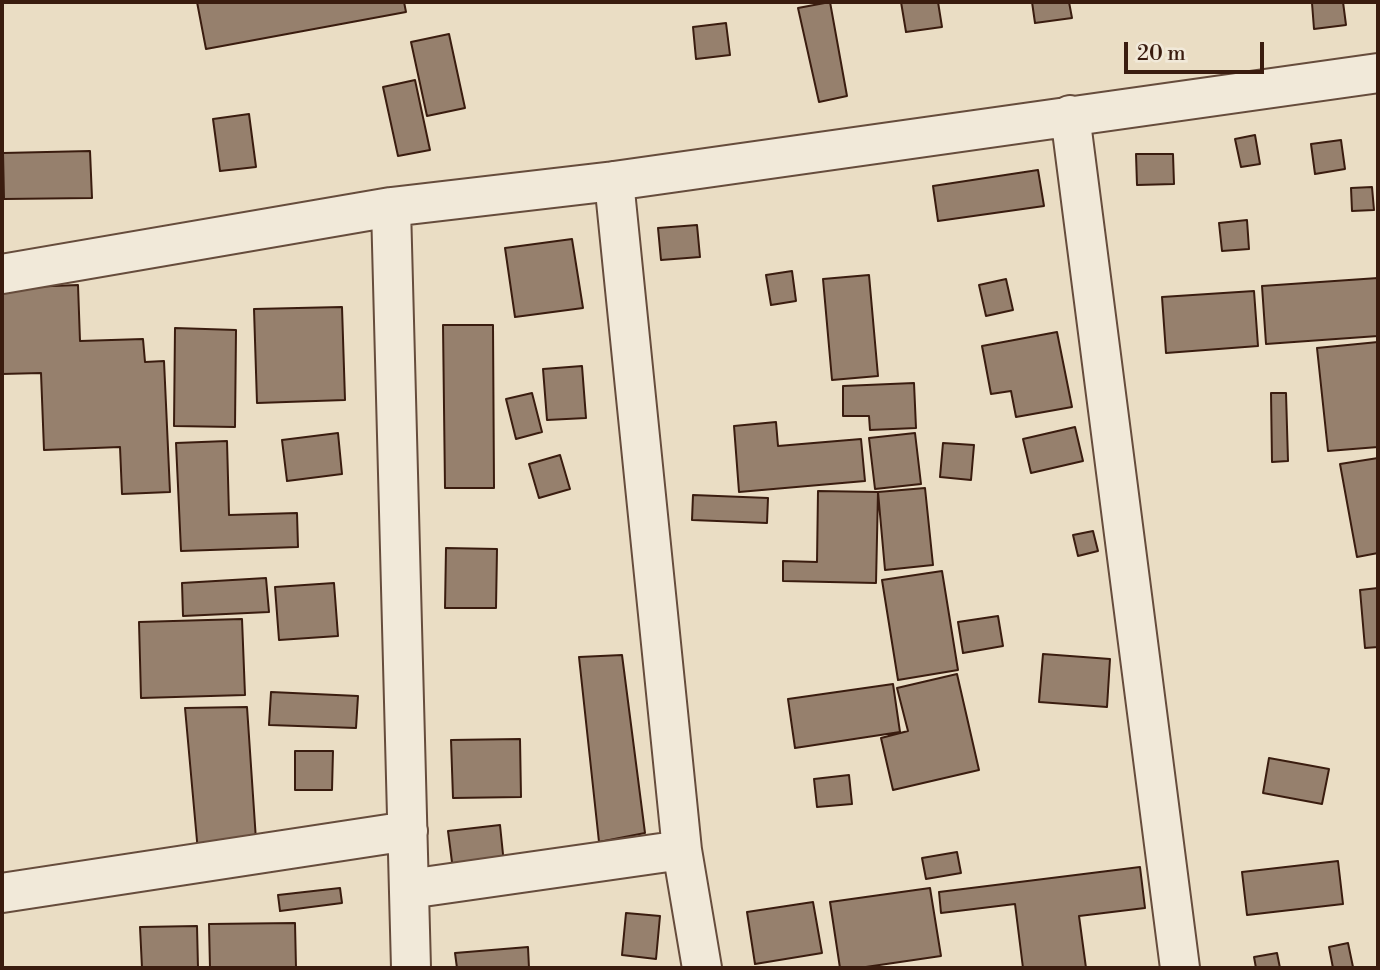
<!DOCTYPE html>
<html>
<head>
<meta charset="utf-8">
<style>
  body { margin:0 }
  #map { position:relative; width:1380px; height:970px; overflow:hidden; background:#eaddc4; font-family:"Libre Bodoni",serif }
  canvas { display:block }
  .frame { position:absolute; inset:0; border:4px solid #3a1c0f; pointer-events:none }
  .scale { position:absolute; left:1124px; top:42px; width:140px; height:32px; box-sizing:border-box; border:4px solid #3a1c0f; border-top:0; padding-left:9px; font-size:21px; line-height:24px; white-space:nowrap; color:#3a1c0f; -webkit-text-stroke:5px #f1e9d9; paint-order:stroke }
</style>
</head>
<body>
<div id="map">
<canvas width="1380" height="970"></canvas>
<div class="frame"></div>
<div class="scale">20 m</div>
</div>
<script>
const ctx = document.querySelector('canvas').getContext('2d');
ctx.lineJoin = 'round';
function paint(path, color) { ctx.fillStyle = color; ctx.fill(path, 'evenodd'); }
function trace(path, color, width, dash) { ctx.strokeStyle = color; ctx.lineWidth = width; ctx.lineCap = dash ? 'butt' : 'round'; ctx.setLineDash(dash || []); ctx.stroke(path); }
const building = new Path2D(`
  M197 2H404L406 12 206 49Z
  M830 2 847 96 819 102 798 8Z
  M901 2H938L942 27 906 32Z
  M1032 2H1069L1072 18 1035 23Z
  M1343 2 1346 25 1314 29 1312 3Z
  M726 23 730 55 696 59 693 27Z
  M449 34 465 108 427 116 411 42Z
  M415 80 430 150 398 156 383 87Z
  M249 114 256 167 220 171 213 119Z
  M1255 135 1260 164 1241 167 1235 139Z
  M1341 140 1345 169 1315 174 1311 144Z
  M90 151 92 198 4 199 3 153Z
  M1136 154H1173L1174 184 1137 185Z
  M1038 170 1044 206 938 221 933 186Z
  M1372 187 1374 210 1352 211 1351 188Z
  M1247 220 1249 249 1222 251 1219 223Z
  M697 225 700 257 661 260 658 228Z
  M572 239 583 308 515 317 505 248Z
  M792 271 796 301 771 305 766 275Z
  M869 275 878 376 832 380 823 279Z
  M1378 278V336L1266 344 1262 286Z
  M1006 279 1013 310 986 316 979 285Z
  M78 285 80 341 143 339 145 362 164 361 170 492 122 494 120 447 44 450 41 373 2 374V288Z
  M1254 291 1258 346 1166 353 1162 297Z
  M342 307 345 400 257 403 254 309Z
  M443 325H493L494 488H445Z
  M175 328 236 330 235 427 174 426Z
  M1057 332 1072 407 1016 417 1011 391 991 394 982 346Z
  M1378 342V447L1328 451 1317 348Z
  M582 366 586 418 547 420 543 369Z
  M914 383 916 428 870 430 869 416H843V386Z
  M532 393 542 432 516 439 506 399Z
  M1271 393H1286L1288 461 1272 462Z
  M776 422 778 446 861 439 865 481 739 492 734 426Z
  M1075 427 1083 461 1031 473 1023 439Z
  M338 433 342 474 287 481 282 440Z
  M915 433 921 484 875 489 869 438Z
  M227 441 229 515 297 513 298 547 181 551 176 443Z
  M943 443 974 445 971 480 940 477Z
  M560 455 570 489 539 498 529 464Z
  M1378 458V553L1357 557 1340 464Z
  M925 488 933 565 885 570 878 492Z
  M818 491 878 492 876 583 783 581V561L817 562Z
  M693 495 768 498 767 523 692 520Z
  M1093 531 1098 551 1078 556 1073 535Z
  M446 548 497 549 496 608H445Z
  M942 571 958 670 898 680 882 580Z
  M266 578 269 612 183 616 182 583Z
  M334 583 338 636 279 640 275 587Z
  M1378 588V647L1365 648 1360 590Z
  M998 616 1003 646 963 653 958 622Z
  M242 619 245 695 141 698 139 622Z
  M1043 654 1110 659 1107 707 1039 702Z
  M622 655 645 833 599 842 579 657Z
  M957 674 979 770 893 790 881 738 908 731 897 688Z
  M893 684 900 732 795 748 788 699Z
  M271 692 358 696 356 728 269 725Z
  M247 707 256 840 198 852 185 708Z
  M520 739 521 797 453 798 451 740Z
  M295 751H333L332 790H295Z
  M1269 758 1329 769 1322 804 1263 793Z
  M849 775 852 804 817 807 814 779Z
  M500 825 504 864 453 870 448 831Z
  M957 852 961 873 926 879 922 858Z
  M1338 861 1343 904 1247 915 1242 872Z
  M1140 867 1145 908 1079 916 1086 968H1023L1015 904 941 913 939 892Z
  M340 888 342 903 280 911 278 895Z
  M930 888 941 956 859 968H840L830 902Z
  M813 902 822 953 755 964 747 912Z
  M626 913 660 916 656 959 622 955Z
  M295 923 296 968H210L209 924Z
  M197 926 198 968H142L140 927Z
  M1348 943 1353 967 1333 968 1329 947Z
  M528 947 529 968H457L455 953Z
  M1277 953 1280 968H1256L1254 957Z`);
const minor = new Path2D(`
  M1070 115 1180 968
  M614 181 682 850 702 968
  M391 207 411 968
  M2 274 391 207 614 181 1378 73
  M409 889 682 850
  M2 893 408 831`);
paint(building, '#96806d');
trace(building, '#3a1c0f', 2);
trace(minor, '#664c3c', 42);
trace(minor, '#f1e9d9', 38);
</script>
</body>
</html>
